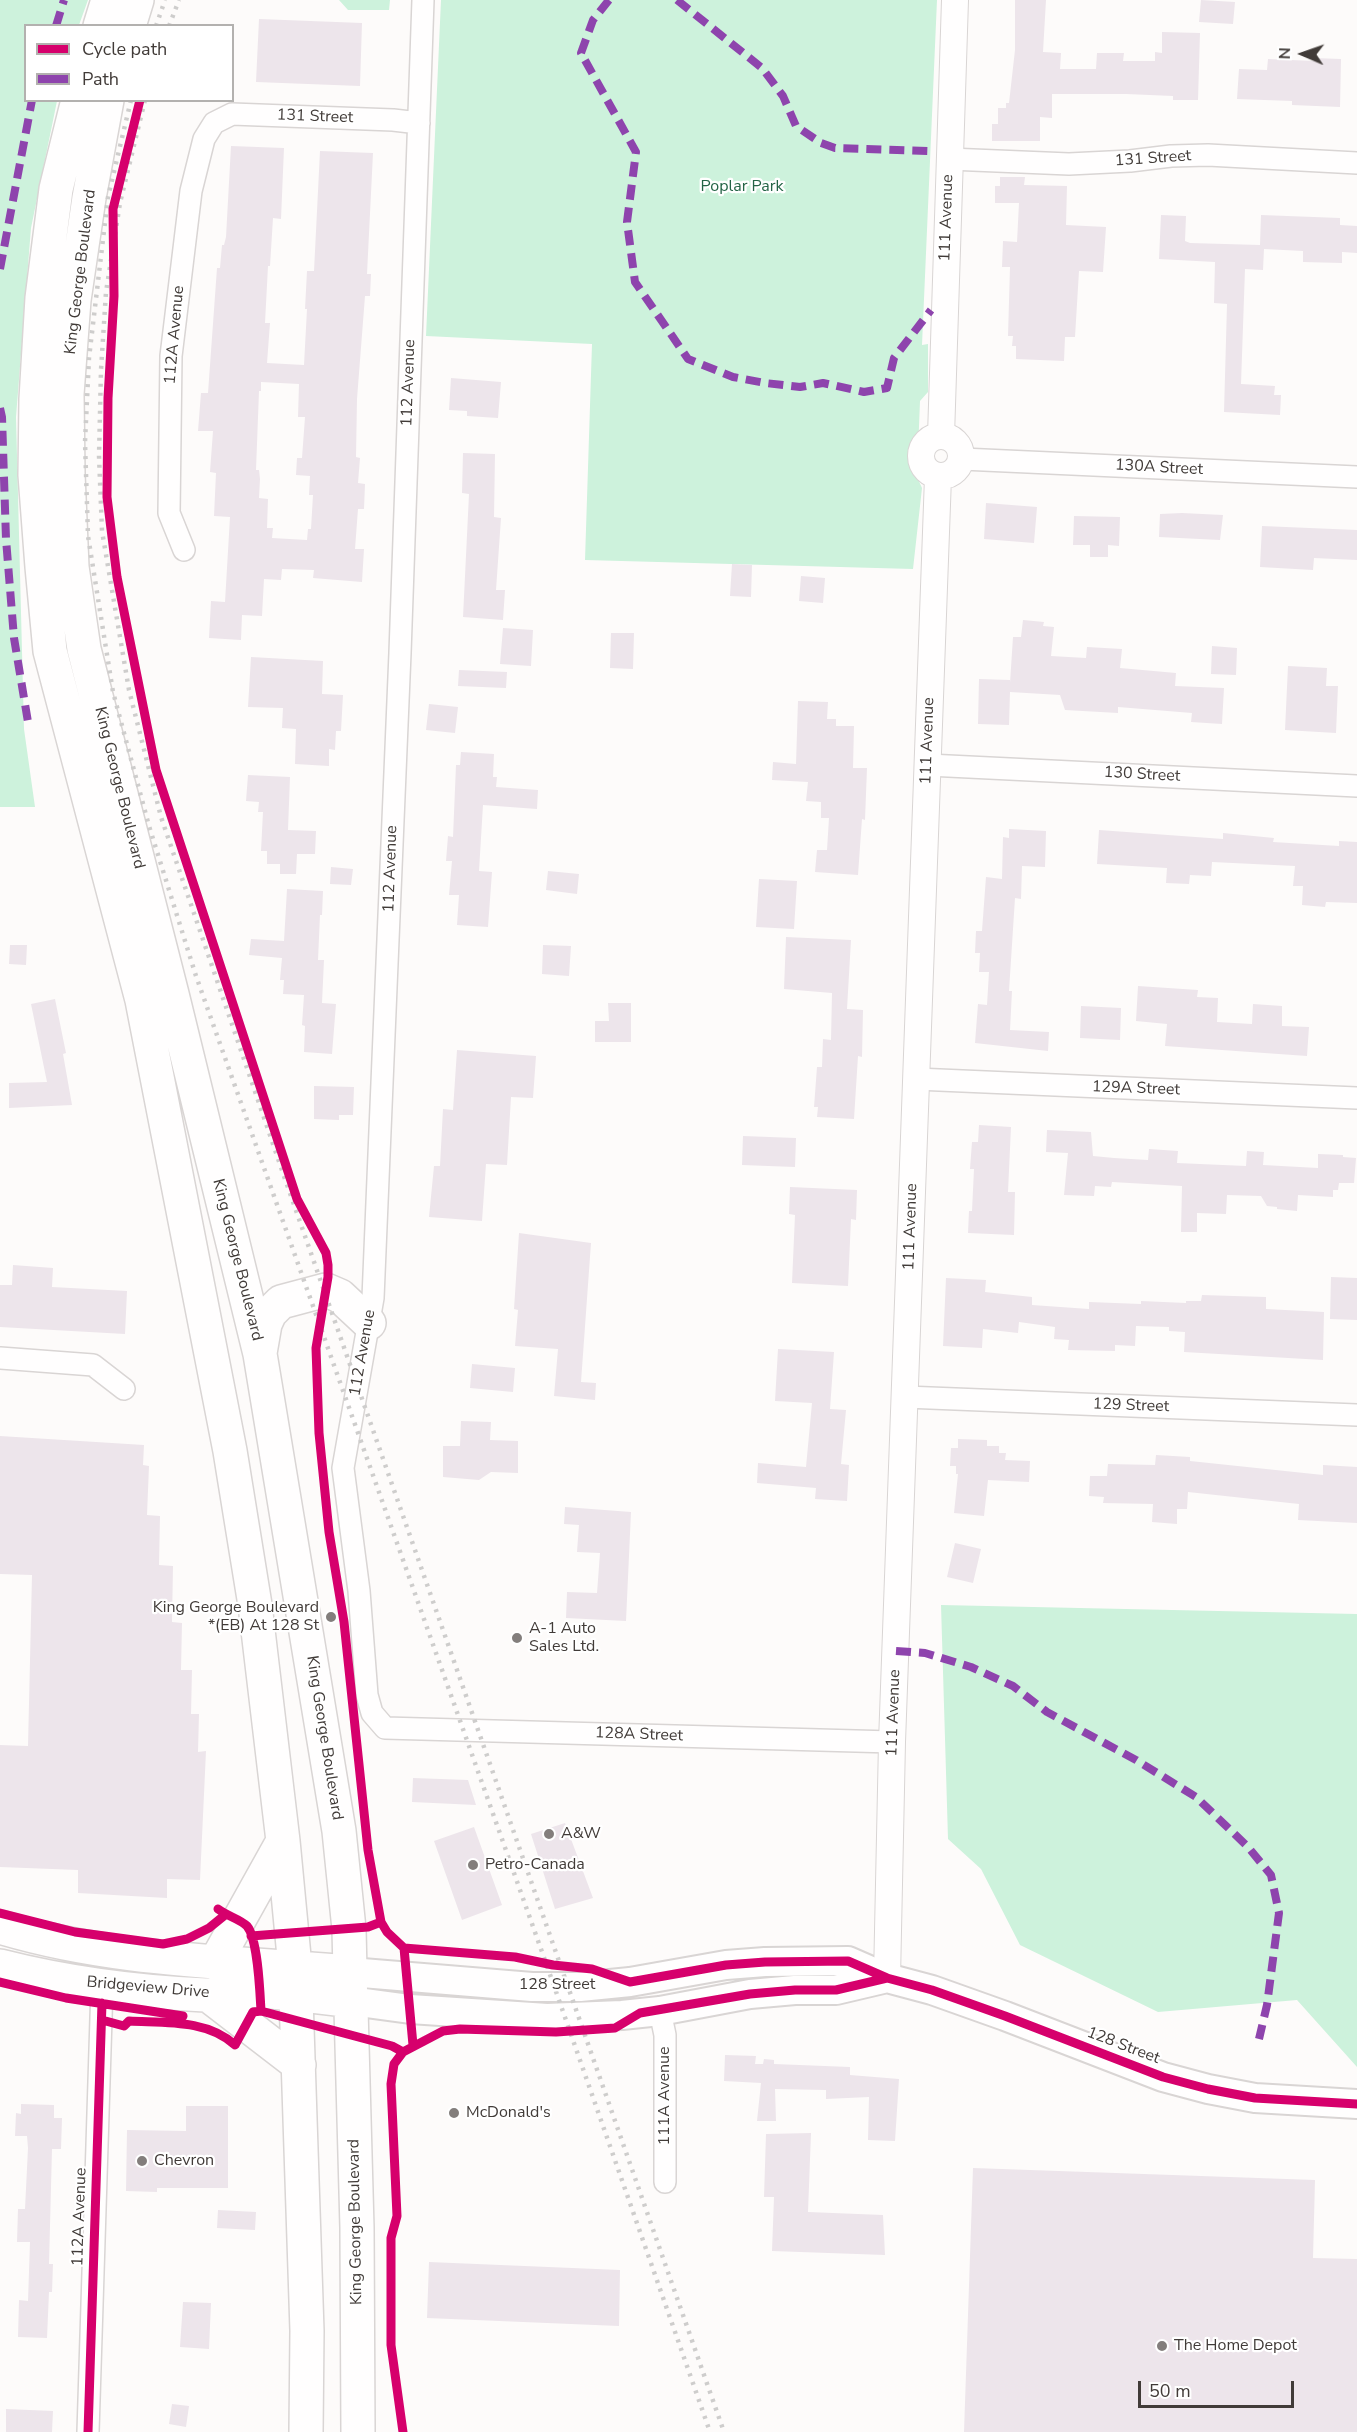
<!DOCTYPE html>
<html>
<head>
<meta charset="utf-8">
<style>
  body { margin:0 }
  #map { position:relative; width:1357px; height:2432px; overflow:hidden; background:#fdfbfa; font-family:"Nunito Sans",sans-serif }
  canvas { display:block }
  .legend { position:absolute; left:24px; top:24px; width:210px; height:78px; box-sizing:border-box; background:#fff; border:2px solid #b3b1af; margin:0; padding:8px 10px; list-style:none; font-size:18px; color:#413b38 }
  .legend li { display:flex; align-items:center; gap:12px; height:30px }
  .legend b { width:30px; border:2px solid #b3b1af }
  .north { position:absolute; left:1273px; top:24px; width:60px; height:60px; -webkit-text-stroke:4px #fff; paint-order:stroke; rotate:272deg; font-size:16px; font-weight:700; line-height:24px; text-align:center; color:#413b38 }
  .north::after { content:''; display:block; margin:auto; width:21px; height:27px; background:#413b38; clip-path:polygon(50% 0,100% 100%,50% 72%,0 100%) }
  .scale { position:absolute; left:1138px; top:2381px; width:156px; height:27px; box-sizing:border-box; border:3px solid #413b38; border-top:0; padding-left:8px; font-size:18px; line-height:21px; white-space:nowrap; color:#413b38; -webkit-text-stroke:4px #fff; paint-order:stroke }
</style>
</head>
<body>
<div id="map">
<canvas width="1357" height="2432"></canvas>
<ul class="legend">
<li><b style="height:8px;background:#d6006c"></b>Cycle path</li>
<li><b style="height:8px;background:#8e44ad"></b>Path</li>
</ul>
<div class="north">N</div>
<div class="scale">50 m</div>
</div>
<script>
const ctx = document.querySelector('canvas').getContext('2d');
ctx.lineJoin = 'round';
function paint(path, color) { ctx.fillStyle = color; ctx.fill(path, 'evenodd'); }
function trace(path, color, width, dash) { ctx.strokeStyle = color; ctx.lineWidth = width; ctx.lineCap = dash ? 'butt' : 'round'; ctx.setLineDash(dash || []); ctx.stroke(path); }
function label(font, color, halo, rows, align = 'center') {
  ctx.font = font + ' "Nunito Sans",sans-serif'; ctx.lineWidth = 4.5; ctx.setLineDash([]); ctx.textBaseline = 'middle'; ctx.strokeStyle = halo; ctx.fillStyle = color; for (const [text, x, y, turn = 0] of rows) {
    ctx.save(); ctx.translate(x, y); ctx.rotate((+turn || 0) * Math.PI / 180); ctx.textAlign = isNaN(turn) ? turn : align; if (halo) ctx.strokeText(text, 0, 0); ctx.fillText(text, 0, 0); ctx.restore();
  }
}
const green = new Path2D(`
  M0 0H88L79 25 26 26V100L57 101 31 228 16 417 24 729 35 807H0Z
  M339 0H390L389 10H348Z
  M441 0H937L922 345 928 344V392L920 401 917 477 922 488 913 569 585 560 592 344 426 336Z
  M941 1605 1357 1614V2067L1297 2000 1158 2012 1020 1945 981 1869 948 1839Z`);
const building = new Path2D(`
  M1015 0H1046L1043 52 1061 53 1060 69H1096L1097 53H1124L1123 61H1155V52L1162 53V32L1200 33 1198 100H1173V96L1126 94H1052V118L1040 117V141H992V124H998V108H1006V103H1009L1015 50Z
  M1201 0 1235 2 1233 24 1199 22Z
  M259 19 362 23 360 86 256 82Z
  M1314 58 1341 59 1340 107 1292 105V101L1237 99 1239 69 1267 70 1268 59 1314 61Z
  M231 146 284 148 281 219 273 218 270 266H268L265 323H270L267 363 304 365 307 309H305L307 271H314L320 151 373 153 367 274H371L370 296H365L357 399 356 457 360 458 358 483 365 484 364 509H358L355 549H364L362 582 313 578 314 570 282 569 281 580 264 579 262 616 242 615 241 640 209 638 211 601 225 602 230 517 214 516 216 473 210 472 213 431H198L201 393H208L217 268H220L222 245H224L226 237ZM261 382 299 384 298 417H305L302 458H297L296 475 310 476 309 495H313L311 529H308L307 540 272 538 273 528H267L268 499 259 498 260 479 259 470H256L259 391H261Z
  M1000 177H1025L1024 185 1067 186 1066 225 1106 227 1103 272 1079 271 1075 337H1065L1064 361 1016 359V346H1012L1013 336H1008L1010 267H1002L1003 241 1017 242 1019 203H995V186H1000Z
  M1161 215 1186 216 1185 241 1190 243 1260 245 1261 215 1340 218V225L1357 226V253L1342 252V263L1303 262V251L1264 249 1263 270 1245 269 1241 384 1275 386 1274 395H1281L1280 415 1224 412 1227 304 1214 303 1215 262 1159 259Z
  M451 378 501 382 498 418 467 416V411L449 410Z
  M463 453 495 454 494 517 501 518 496 590H505L503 620 463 617 469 494 462 493Z
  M986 503 1037 507 1034 543 984 539Z
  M1182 513 1223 515 1220 540 1159 537 1160 514Z
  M1074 516 1120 517 1119 546 1108 545V557H1090V545H1073Z
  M1262 526 1357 530V560L1314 558 1313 570 1260 567Z
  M732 564 752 565 751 597 730 596Z
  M801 576 825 578 823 603 799 601Z
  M1023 620 1044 622 1043 626 1054 627 1051 656 1086 658 1087 647 1122 649 1120 668 1176 673 1175 686 1224 688 1222 724 1191 722 1192 713 1118 707V713L1065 710 1060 695 1010 692 1009 725 978 724 979 679 1010 680V683L1013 637H1021Z
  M503 628 533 630 531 666 500 664Z
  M611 633H634L633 669 610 668Z
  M1212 646 1237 648 1236 675 1211 674Z
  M251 657 323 661 322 694 343 695 341 731H336L335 750 329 749V766L295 764 296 729 282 728 283 708 248 707Z
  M1288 666 1327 668 1326 686H1338L1336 733 1285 730Z
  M459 670 507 672 506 688 458 686Z
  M798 701 828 702 827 719H836V726H854L853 768H867L865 820 862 819 858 875 815 872 817 850H827L829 818H821V802L806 801 808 782 772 780 773 762 796 764Z
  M429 704 458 707 455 733 426 730Z
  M461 752 494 754 493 777H497L496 787 538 790 537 809 483 805 479 871 492 872 488 927 457 925 459 895H449L452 861H446L448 836 453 837 456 765H460Z
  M248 775 290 777 288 830 316 831 315 854H297L296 874H280V864H267V851H261L263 812H258L259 802 246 801Z
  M1009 829 1046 831 1045 867 1022 866 1021 899 1015 898 1009 991H1012L1010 1030 1049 1032 1048 1051 975 1043 978 1004 987 1005 989 972H979L980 953H975L976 931H982L986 877 1002 879 1003 837 1009 838Z
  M1099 830 1223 839V833L1274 838 1273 842 1339 846V841L1357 842V903L1326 902 1325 907 1302 905 1303 886H1293L1295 866 1212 862 1211 876 1190 875 1189 884 1166 883 1167 868 1097 864Z
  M331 867 353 869 351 885 330 884Z
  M548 871 579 874 577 894 546 890Z
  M759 879 797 881 794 929 756 927Z
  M287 889 323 891 322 915H320L318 960H324L322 1003 336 1004 332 1054 304 1052 305 1026 302 1025 304 995 283 994 284 980H280L282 958 249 955 251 939 284 941Z
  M786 937 851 940 847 1009 863 1010 862 1057 858 1056 854 1119 817 1117 818 1107H814L817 1067H822L823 1039 831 1040 832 993 784 989Z
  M10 945H27L26 965 9 964Z
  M543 945 571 946 569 976 542 974Z
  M1138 986 1198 990 1197 997 1218 998 1217 1022 1252 1024 1253 1004 1282 1006V1026L1309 1027 1307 1056 1165 1046 1167 1024 1136 1021Z
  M55 999 66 1053 63 1054 72 1105 9 1108V1083L47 1082 31 1004Z
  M608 1003H631V1042H595V1021H609Z
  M1081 1006 1121 1008 1120 1040 1080 1038Z
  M457 1050 536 1056 533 1098 511 1097 507 1165 486 1164 482 1221 429 1217 434 1166H440L443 1109 453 1110Z
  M314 1086 354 1087 353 1115H339V1120L314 1119Z
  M979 1125 1011 1127 1008 1192H1015L1014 1235 968 1233 969 1211H972L974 1169H970L972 1142H978Z
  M1047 1130 1091 1132 1093 1156 1114 1158 1148 1160 1149 1149 1178 1151 1177 1163 1246 1166 1247 1151 1264 1152 1263 1165 1318 1168V1154L1343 1155V1157L1356 1158 1354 1183H1339L1338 1190H1333V1197L1298 1195 1297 1211 1277 1209V1207L1267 1206 1261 1196 1227 1195 1226 1214 1197 1213V1232H1181L1182 1186 1112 1182 1111 1187 1095 1186 1094 1196 1064 1195 1068 1153 1046 1152Z
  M743 1136 796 1138 795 1167 742 1165Z
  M790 1187 857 1190 856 1220 851 1219 848 1286 792 1283 795 1215 789 1214Z
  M519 1233 591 1243 581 1382 596 1383 595 1400 554 1396 558 1349 515 1346 518 1310 514 1309Z
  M13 1265 53 1268 52 1287 127 1291 125 1334 0 1327V1285H12Z
  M1331 1277 1357 1278V1320L1330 1319Z
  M946 1278 986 1280 985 1292 1032 1297V1305L1089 1309V1302L1141 1304V1301L1186 1303V1301H1201L1202 1295 1266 1297V1309L1324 1312 1323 1360 1184 1352 1185 1332 1169 1331V1327L1136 1326 1135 1346 1115 1345V1351L1068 1350 1069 1340 1054 1339 1055 1327 1019 1322 1018 1333 983 1329 982 1348 943 1346Z
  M778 1349 834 1352 830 1409 846 1410 841 1464 849 1465 847 1501 815 1499 816 1488 757 1483 758 1463 806 1467 812 1403 775 1401Z
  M472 1364 515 1368 513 1392 470 1388Z
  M461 1421 491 1422 490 1440 518 1441V1473L491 1472 479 1480 443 1477V1446H460Z
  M0 1436 144 1445 143 1465 149 1466 147 1515 160 1516 159 1565 173 1566 172 1622 182 1623 181 1670H192L191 1714H199L198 1752 206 1751 200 1880 167 1879V1898L78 1893V1870L0 1867V1745L28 1746 32 1575 0 1574Z
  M958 1439 987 1440V1446H999V1453H1006L1005 1460 1030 1461 1029 1482 988 1480 984 1516 954 1513 958 1474H956V1466H950L951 1448H958Z
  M1156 1455 1190 1457V1461L1323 1475V1465L1357 1467V1523L1298 1520 1299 1504 1188 1492 1187 1509H1177V1524L1152 1522 1153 1504 1103 1503 1104 1497 1089 1496 1090 1476H1107L1108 1464 1155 1465Z
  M565 1507 631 1512 626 1621 566 1618 567 1592 597 1593 600 1553 577 1552 579 1525 564 1524Z
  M955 1543 981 1549 973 1583 947 1577Z
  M413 1778 468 1780 476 1805 412 1802Z
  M565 1823 593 1898 555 1909 531 1834Z
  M474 1827 502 1905 462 1920 434 1841Z
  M725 2055 756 2056 755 2064H763L764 2059 774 2060V2064L850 2067V2075L899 2079 895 2141 868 2140 869 2097 826 2099V2090L775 2089 776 2121H757L761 2083 724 2081Z
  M21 2104 54 2105V2118H62L61 2149H52L49 2264H53L52 2292H49L47 2338 18 2337 19 2300 28 2301 30 2242H17L18 2209H25L28 2148 27 2136H15L16 2113 21 2114Z
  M186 2106H228V2188H157V2192L126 2191 127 2130 186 2131Z
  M811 2133 808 2212 883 2215 885 2255 772 2251 774 2197H764L766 2134Z
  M973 2168 1315 2180 1313 2258 1357 2259V2432H964Z
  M218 2210 256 2212 255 2230 217 2228Z
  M429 2262 620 2270 619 2326 427 2318Z
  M183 2302 211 2303 209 2349 180 2347Z
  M172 2404 189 2406 186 2427 169 2424Z
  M6 2409 53 2411 52 2432H6Z`);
const minor = new Path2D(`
  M423 0 400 653 373 1298 343 1468 359 1591 367 1695 372 1713 385 1728 892 1742
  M949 159 1069 164 1130 161 1171 156 1208 155 1357 163
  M962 459 1357 477
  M184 550 169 513 171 356 191 191 204 139 214 123 232 114 393 120 419 123
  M928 765 1357 786
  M916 1079 1357 1098
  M0 1358 93 1365 124 1389
  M905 1397 1357 1415
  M660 2011 665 2035V2182
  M88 2432 102 1986`);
const tertiary = new Path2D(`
  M921 456a20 20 0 1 1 40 0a20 20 0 1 1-40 0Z
  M941 436 955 0
  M887 1978 892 1742 938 477`);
const secondary = new Path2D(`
  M350 1972 532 1987H580L630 1982 726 1965 765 1962 848 1961 887 1978 932 1990 1005 2016 1163 2077 1208 2089 1255 2098 1357 2104
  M351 2001 410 2009 547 2018 622 2015 660 2011 750 1994 795 1990H836L887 1978`);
const primary = new Path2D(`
  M100 26 108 0
  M129 26 137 0
  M78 100 56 189 42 298 36 399 35 475 42 567 50 651 142 1000 230 1451 255 1605 283 1841 295 1967 307 2331 306 2432
  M107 100 89 198 74 300 67 394 68 474 72 567 84 649 172 994 260 1354 339 1831 349 1929 350 1972 357 2228 358 2432
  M260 1353 265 1324 270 1313 281 1302 326 1290 340 1296 369 1323
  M0 1927C116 1962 231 1961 350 1972
  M215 1963 283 1841
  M0 1966C67 1983 136 1992 205 1995 216 1996 226 1990 237 1990 275 1991 313 1996 351 2001
  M208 1995 299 2065`);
const rail = new Path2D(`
  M156 26 165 0
  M169 26 179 0
  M131 100 108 197 89 358 85 442 88 536 113 692 149 826 196 976 553 1983 710 2432
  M145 100 120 203 106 292 101 370 99 456 102 531 129 690 161 817 285 1179 724 2432`);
const quiet = new Path2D(`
  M609 0 593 20 581 53 636 152 627 222 635 282 688 359 733 377 765 383 800 387 823 383 864 392 887 388 894 358 931 310
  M677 0 762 68 783 96 796 126 821 143 835 148 929 151
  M56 26 64 0
  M0 269 32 100
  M0 408 2 417 6 539 14 638 29 728
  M896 1651 925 1653 971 1667 1013 1686 1047 1712 1136 1760 1196 1797 1248 1847 1271 1875 1279 1913 1267 2005 1259 2039`);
const cycleway = new Path2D(`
  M140 100 113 209 114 296 108 398 107 497 117 577 156 770 297 1199 326 1253 328 1265V1277L316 1348 319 1433 329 1532 344 1622 368 1850 381 1922 387 1932 404 1948 515 1957 553 1965 592 1969 630 1982 726 1965 765 1962 848 1961 887 1978 932 1990 1005 2016 1163 2077 1208 2089 1255 2098 1357 2104
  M218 1909C227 1916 240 1919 247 1926 258 1939 260 1993 261 2011
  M0 1913 75 1932 163 1944 187 1939 209 1928 225 1915
  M251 1936 368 1927 381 1922
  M404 1948 413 2045
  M0 1982 66 1998 183 2016
  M102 2020 124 2026 129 2021C164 2023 207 2019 235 2045L253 2012 261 2011 392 2046 403 2052
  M88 2432 102 2003
  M403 2432 391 2345V2238L397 2216 391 2084 394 2064 403 2052 443 2031 460 2029 556 2032 615 2028 640 2013 750 1994 795 1990H836L887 1978`);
const markers = [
  [331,1617,6,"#837e7c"],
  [517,1638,6,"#837e7c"],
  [549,1834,6,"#837e7c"],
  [473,1865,6,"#837e7c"],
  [454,2113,6,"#837e7c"],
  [142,2161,6,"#837e7c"],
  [1162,2346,6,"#837e7c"]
];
const streetNames = [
  ["131 Street",315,117,2],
  ["131 Street",1153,159,-4],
  ["111 Avenue",947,218,-88],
  ["King George Boulevard",81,272,-83],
  ["112A Avenue",175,335,-85],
  ["112 Avenue",409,383,-88],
  ["130A Street",1159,468,3],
  ["111 Avenue",928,741,-88],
  ["130 Street",1142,775,3],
  ["King George Boulevard",119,788,76],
  ["112 Avenue",391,869,-88],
  ["129A Street",1136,1089,2],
  ["111 Avenue",911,1227,-88],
  ["King George Boulevard",237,1260,76],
  ["112 Avenue",363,1353,-80],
  ["129 Street",1131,1406,2],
  ["111 Avenue",894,1713,-88],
  ["128A Street",639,1735,2],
  ["King George Boulevard",324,1738,81],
  ["128 Street",557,1985],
  ["Bridgeview Drive",148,1988,5],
  ["128 Street",1123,2046,21],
  ["111A Avenue",665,2096,-90],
  ["112A Avenue",80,2217,-88],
  ["King George Boulevard",356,2222,-91]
];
const parkNames = [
  ["Poplar Park",742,187]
];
const poiNames = [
  ["King George Boulevard",319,1608,"right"],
  ["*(EB) At 128 St",319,1626,"right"],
  ["A-1 Auto",529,1629],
  ["Sales Ltd.",529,1647],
  ["A&W",561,1834],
  ["Petro-Canada",485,1865],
  ["McDonald's",466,2113],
  ["Chevron",154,2161],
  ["The Home Depot",1174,2346]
];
paint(green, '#cdf2dc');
paint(building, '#ede5eb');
trace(minor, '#d9d5d4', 24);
trace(tertiary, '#d9d5d4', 28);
trace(secondary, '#d9d5d4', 32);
trace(primary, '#d9d5d4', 36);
trace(minor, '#fffefe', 21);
trace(tertiary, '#fffefe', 26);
trace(secondary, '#fffefe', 28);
trace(primary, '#fffefe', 33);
trace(rail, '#cecdcc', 4.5, [3, 6]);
trace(quiet, '#8e44ad', 8, [15, 8]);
trace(cycleway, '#d6006c', 9);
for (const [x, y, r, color] of markers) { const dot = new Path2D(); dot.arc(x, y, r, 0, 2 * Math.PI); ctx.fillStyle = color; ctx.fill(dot); trace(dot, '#fff', 2); }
label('16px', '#413b38', '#fff', streetNames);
label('16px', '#236345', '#fff', parkNames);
label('16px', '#413b38', '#fff', poiNames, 'left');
</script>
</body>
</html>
